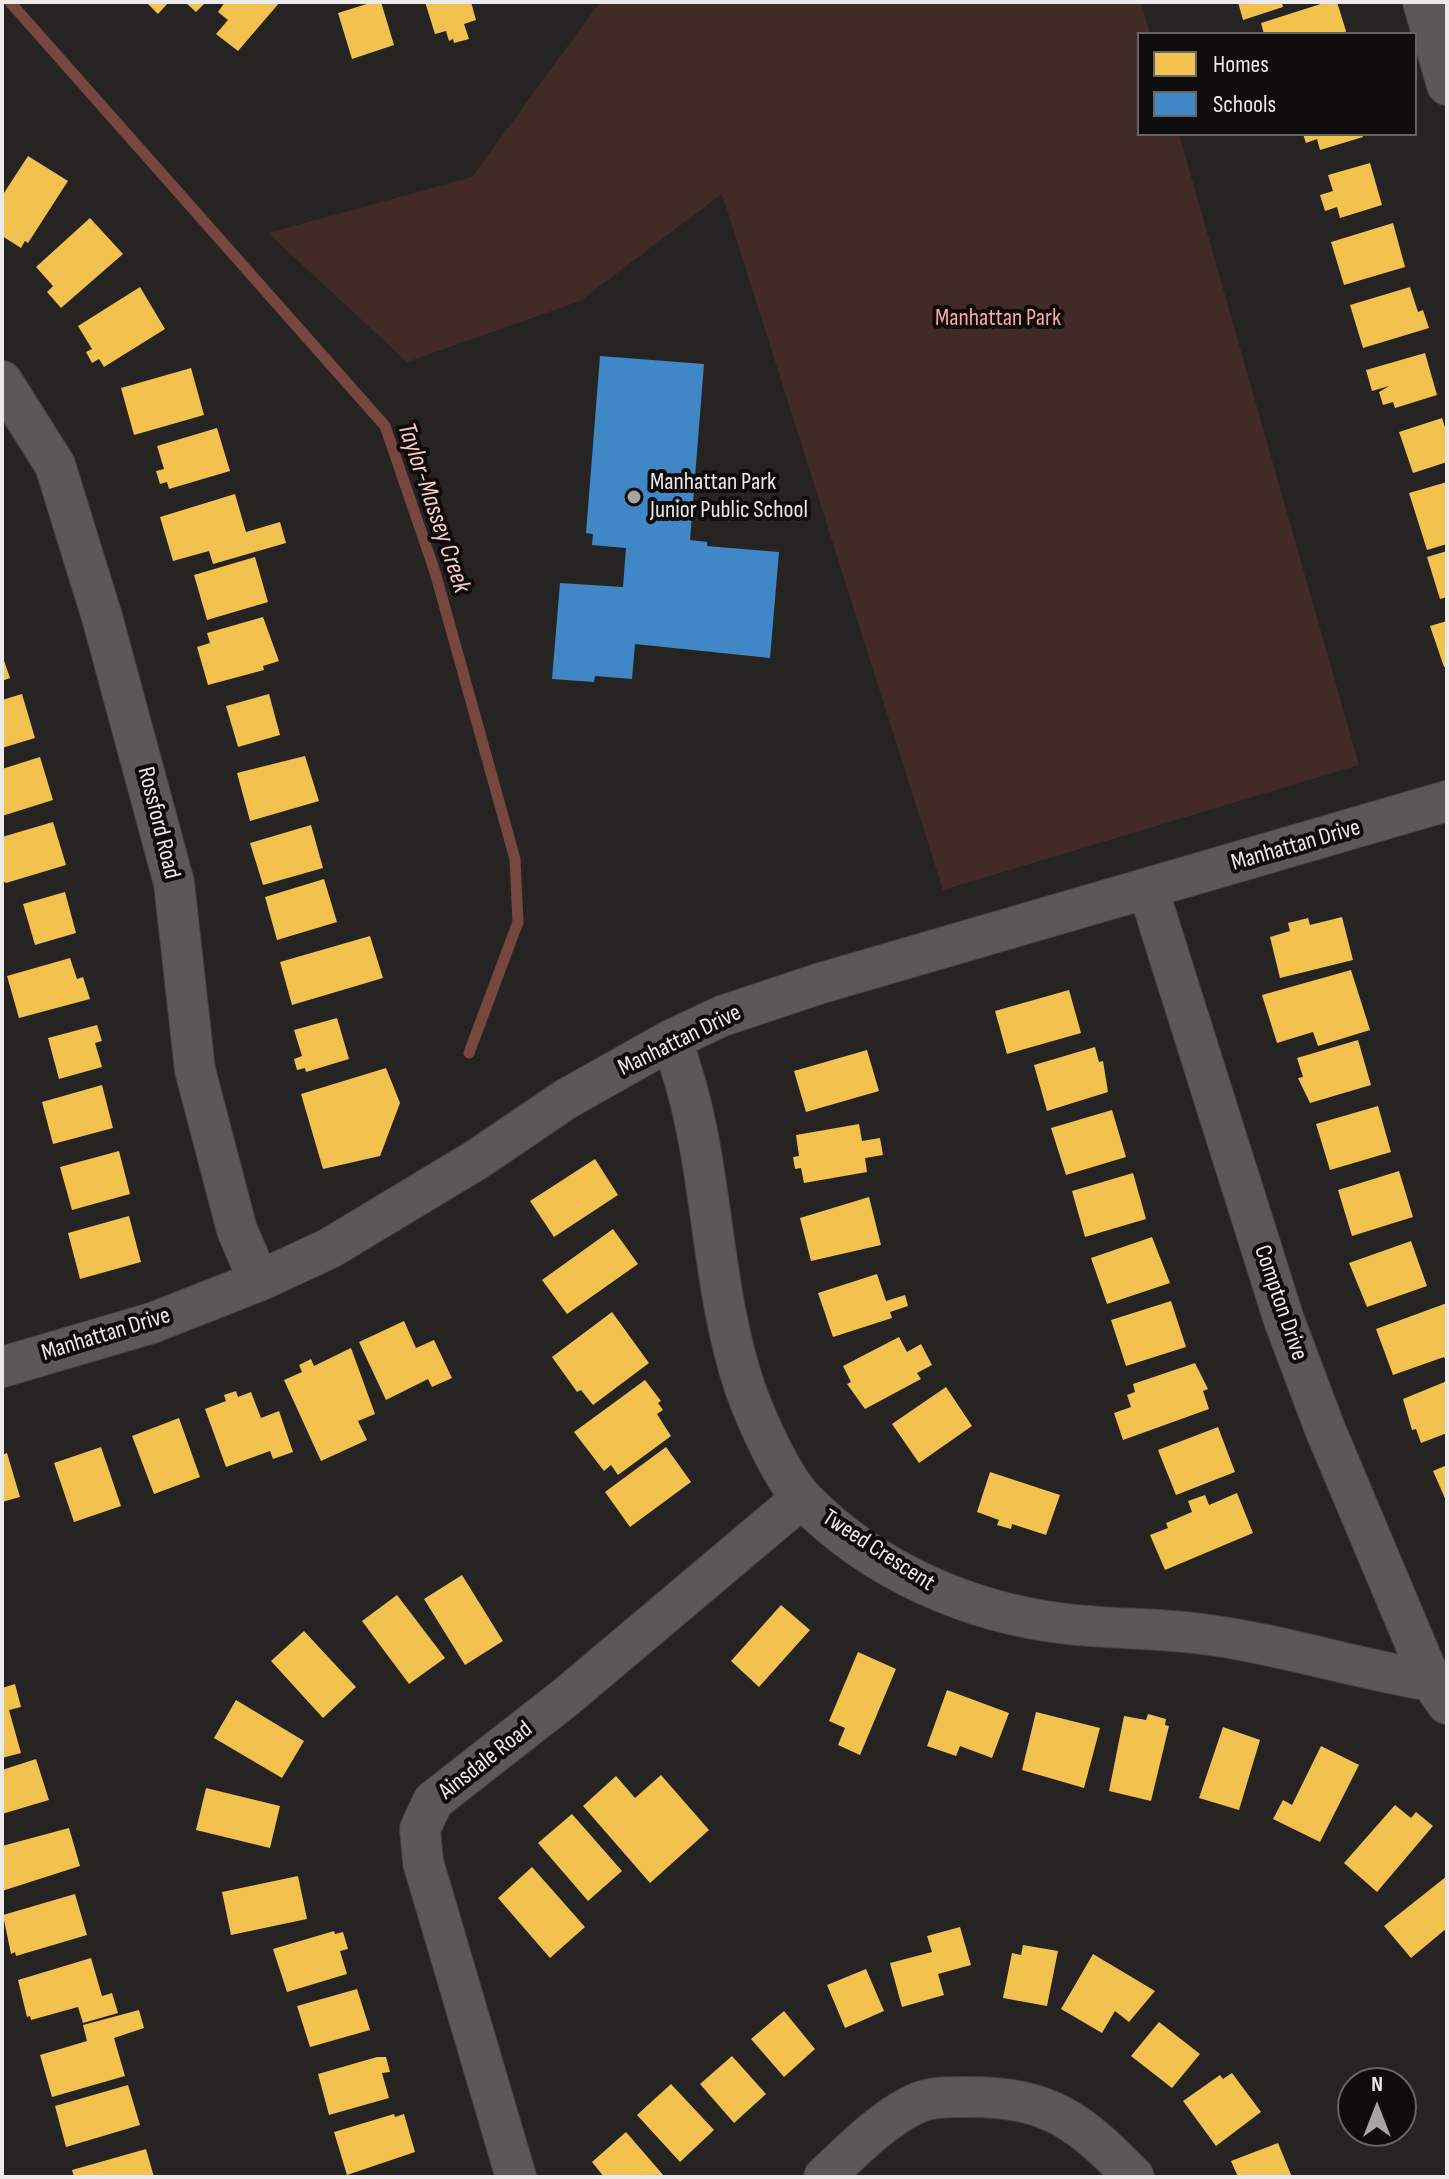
<!DOCTYPE html>
<html>
<head>
<meta charset="utf-8">
<style>
  body { margin:0 }
  #map { position:relative; width:1449px; height:2179px; overflow:hidden; background:#252423; font-family:"Sofia Sans Condensed",sans-serif }
  canvas { display:block }
  .frame { position:absolute; inset:0; border:4px solid #ebe9e9; pointer-events:none }
  .legend { position:absolute; left:1137px; top:32px; width:280px; height:104px; box-sizing:border-box; background:#0e0c0c; border:2px solid #666464; margin:0; padding:10px 14px; list-style:none; font-size:24px; color:#ebe9e9 }
  .legend li { display:flex; align-items:center; gap:16px; height:40px }
  .legend b { width:40px; border:2px solid #666464 }
  .north { position:absolute; left:1337px; top:2067px; width:80px; height:80px; box-sizing:border-box; background:#0e0c0c; border:2px solid #666464; border-radius:50%; rotate:0deg; font-size:22px; font-weight:700; line-height:32px; text-align:center; color:#ebe9e9 }
  .north::after { content:''; display:block; margin:auto; width:28px; height:36px; background:#a6a4a4; clip-path:polygon(50% 0,100% 100%,50% 72%,0 100%) }
</style>
</head>
<body>
<div id="map">
<canvas width="1449" height="2179"></canvas>
<div class="frame"></div>
<ul class="legend">
<li><b style="height:22px;background:#f2c14e"></b>Homes</li>
<li><b style="height:22px;background:#3f88c5"></b>Schools</li>
</ul>
<div class="north">N</div>
</div>
<script>
const ctx = document.querySelector('canvas').getContext('2d');
ctx.lineJoin = 'round';
function paint(path, color) { ctx.fillStyle = color; ctx.fill(path, 'evenodd'); }
function trace(path, color, width, dash) { ctx.strokeStyle = color; ctx.lineWidth = width; ctx.lineCap = dash ? 'butt' : 'round'; ctx.setLineDash(dash || []); ctx.stroke(path); }
function label(font, color, halo, rows, align = 'center') {
  ctx.font = font + ' "Sofia Sans Condensed",sans-serif'; ctx.lineWidth = 8; ctx.setLineDash([]); ctx.textBaseline = 'middle'; ctx.strokeStyle = halo; ctx.fillStyle = color; for (const [text, x, y, turn = 0] of rows) {
    ctx.save(); ctx.translate(x, y); ctx.rotate((+turn || 0) * Math.PI / 180); ctx.textAlign = isNaN(turn) ? turn : align; if (halo) ctx.strokeText(text, 0, 0); ctx.fillText(text, 0, 0); ctx.restore();
  }
}
const green = new Path2D(`
  M600 2H1141L1150 34H1139V134H1179L1359 765 943 890 722 194 580 301 407 362 268 233 472 177Z`);
const homes = new Path2D(`
  M146 2H169L158 14Z
  M185 2H206L196 12Z
  M225 2H280L238 51 216 34 228 20 218 12Z
  M373 2H381L394 45 352 59 338 13Z
  M425 2H471L476 20 464 24 469 39 454 43 453 39 449 41 446 31 435 34Z
  M1238 2H1282L1283 7 1243 20Z
  M1327 2H1337L1346 31 1344 34H1264L1261 23Z
  M1303 134H1362L1363 137 1320 150 1317 139 1306 143Z
  M28 156 68 181 28 243 25 241 21 248 2 236V196Z
  M1370 163 1382 205 1340 218 1337 207 1325 211 1320 195 1333 191 1328 175Z
  M90 218 123 254 61 308 47 292 53 286 36 267Z
  M1393 223 1405 267 1344 285 1331 242Z
  M140 287 165 329 104 367 99 359 92 363 86 352 92 349 78 326Z
  M1410 287 1418 312 1423 310 1429 328 1363 348 1350 305Z
  M1425 353 1437 395 1395 408 1393 402 1383 405 1379 392 1389 386 1372 391 1366 370Z
  M191 368 204 415 134 435 121 388Z
  M1442 418 1447 434V462L1413 473 1399 432Z
  M217 428 230 471 169 489 167 482 160 484 156 471 164 469 157 446Z
  M1447 482V544L1427 550 1409 493Z
  M235 494 246 532 280 522 286 543 213 564 209 551 173 561 160 517Z
  M1447 551V597L1440 599 1427 557Z
  M255 557 268 602 207 620 194 575Z
  M263 617 279 661 263 666 264 670 208 685 197 647 210 643 207 633Z
  M1447 621V666L1444 667 1430 626Z
  M2 655 10 678 2 681Z
  M22 694 35 738 2 748V700Z
  M269 694 280 735 238 747 226 706Z
  M305 756 319 801 250 821 237 773Z
  M40 757 53 800 2 816V769Z
  M53 822 66 865 6 883 2 880V837Z
  M311 825 323 868 263 885 250 843Z
  M324 879 337 922 277 940 265 897Z
  M65 892 76 933 35 945 23 904Z
  M1342 917 1353 960 1280 978 1270 937 1290 931 1288 923 1308 918 1310 925Z
  M370 936 383 978 292 1005 280 962Z
  M70 958 77 979 83 977 90 999 19 1018 7 976Z
  M1351 970 1370 1030 1318 1046 1313 1032 1277 1043 1262 995Z
  M1069 990 1081 1033 1007 1054 995 1011Z
  M337 1018 349 1059 306 1072 305 1068 297 1070 294 1059 302 1056 294 1030Z
  M97 1025 102 1041 95 1043 102 1067 59 1079 48 1038Z
  M1358 1040 1371 1085 1310 1103 1298 1078 1303 1077 1297 1058Z
  M1095 1047 1099 1062 1103 1061 1108 1092 1047 1111 1034 1065Z
  M867 1050 879 1091 806 1112 794 1071Z
  M386 1068 400 1103 380 1156 323 1169 301 1094Z
  M102 1085 113 1128 53 1144 42 1102Z
  M1378 1106 1391 1152 1330 1170 1316 1124Z
  M1112 1110 1126 1157 1066 1175 1051 1128Z
  M859 1124 862 1141 880 1138 883 1155 865 1158 867 1172 804 1183 801 1168 795 1169 793 1157 799 1156 796 1135Z
  M119 1151 130 1194 72 1210 60 1167Z
  M595 1159 618 1195 554 1237 530 1201Z
  M1399 1171 1413 1217 1352 1236 1338 1190Z
  M1133 1173 1146 1219 1085 1237 1072 1191Z
  M869 1197 881 1245 811 1261 800 1218Z
  M129 1216 141 1262 80 1279 68 1233Z
  M613 1229 638 1264 567 1314 542 1280Z
  M1152 1237 1170 1283 1107 1304 1091 1258Z
  M1411 1241 1427 1286 1367 1307 1349 1263Z
  M877 1274 886 1301 905 1295 908 1306 890 1312 892 1318 833 1337 818 1293Z
  M1171 1301 1186 1347 1126 1366 1111 1320Z
  M1447 1303V1363L1444 1357 1393 1375 1376 1329Z
  M612 1312 649 1363 593 1405 581 1390 577 1392 552 1357Z
  M404 1321 416 1348 434 1340 452 1378 432 1387 428 1379 386 1400 359 1342Z
  M899 1337 907 1352 921 1344 932 1365 917 1373 921 1379 865 1409 847 1384 851 1382 843 1366Z
  M351 1348 375 1414 358 1421 367 1440 321 1461 284 1380 302 1372 299 1365 311 1359 314 1366Z
  M1195 1363 1208 1389 1203 1391 1209 1409 1123 1440 1114 1413 1131 1407 1127 1395 1135 1392 1133 1384Z
  M645 1380 661 1401 658 1403 663 1410 657 1414 671 1436 618 1475 611 1465 604 1471 574 1432Z
  M1447 1381V1433L1421 1443 1416 1429 1412 1430 1403 1399Z
  M946 1387 972 1426 919 1463 892 1424Z
  M236 1391 238 1397 251 1392 261 1418 279 1411 293 1452 273 1459 270 1451 226 1467 205 1409 226 1401 224 1395Z
  M179 1418 200 1477 154 1494 132 1436Z
  M1218 1427 1235 1472 1176 1495 1158 1450Z
  M101 1447 121 1506 74 1522 54 1463Z
  M666 1447 691 1482 630 1527 605 1492Z
  M7 1453 20 1497 2 1502V1455Z
  M1447 1465V1503L1433 1471Z
  M990 1472 1060 1495 1046 1535 1012 1524 1011 1529 997 1525 999 1520 977 1512Z
  M1237 1493 1253 1533 1165 1570 1150 1535 1168 1528 1166 1523 1192 1512 1188 1501 1205 1495 1209 1505Z
  M462 1575 503 1641 465 1665 424 1599Z
  M397 1595 445 1658 409 1684 362 1621Z
  M781 1605 810 1630 759 1687 731 1661Z
  M304 1631 356 1687 323 1718 271 1661Z
  M858 1652 896 1669 860 1755 838 1745 845 1728 829 1721Z
  M15 1684 21 1707 9 1710 21 1753 2 1758V1688Z
  M947 1690 1009 1713 992 1758 960 1746 956 1756 927 1746Z
  M236 1700 304 1741 282 1778 214 1738Z
  M1036 1712 1100 1728 1084 1788 1022 1770Z
  M1148 1714 1166 1719 1165 1725 1169 1726 1151 1801 1109 1791 1124 1716 1146 1720Z
  M1223 1727 1260 1740 1239 1810 1199 1798Z
  M1321 1746 1359 1765 1320 1842 1273 1819 1283 1800 1292 1805Z
  M36 1759 49 1800 2 1814V1770Z
  M661 1775 709 1830 650 1883 583 1806 616 1776 635 1798Z
  M206 1788 280 1806 270 1848 196 1830Z
  M1395 1805 1411 1818 1416 1812 1433 1826 1377 1892 1344 1863Z
  M572 1814 622 1871 588 1901 538 1843Z
  M69 1828 80 1866 2 1891V1846Z
  M532 1867 585 1927 550 1958 498 1898Z
  M298 1876 307 1919 231 1935 222 1892Z
  M1447 1876V1928L1411 1958 1384 1926Z
  M75 1894 87 1935 16 1956 15 1952 11 1954 3 1915Z
  M960 1927 971 1965 938 1974 944 1995 902 2007 890 1963 932 1952 927 1936Z
  M334 1931 335 1934 343 1932 348 1949 340 1951 347 1974 287 1992 273 1949Z
  M1023 1945 1058 1951 1047 2006 1003 1998 1012 1953 1021 1955Z
  M1093 1954 1155 1991 1129 2022 1115 2011 1102 2033 1061 2009Z
  M91 1958 102 1996 112 1993 118 2013 83 2023 78 2007 31 2020 30 2016 27 2017 18 1980Z
  M866 1969 884 2011 845 2028 827 1985Z
  M357 1989 370 2030 310 2047 297 2006Z
  M139 2010 144 2028 114 2038 125 2076 52 2097 40 2055 87 2041 83 2025Z
  M784 2011 815 2049 784 2077 751 2039Z
  M1159 2022 1200 2054 1172 2088 1131 2056Z
  M732 2056 766 2094 734 2123 700 2084Z
  M377 2057H386L390 2072 382 2073 389 2098 329 2115 318 2074Z
  M1232 2073 1261 2112 1216 2146 1183 2101 1220 2075 1223 2079Z
  M671 2084 714 2130 680 2162 637 2115Z
  M128 2085 140 2125 66 2147 55 2106Z
  M394 2114 395 2117 404 2114 415 2152 347 2175 334 2132Z
  M626 2132 664 2176 662 2177H604L592 2162Z
  M1278 2143 1292 2177H1238L1231 2161Z
  M146 2149 154 2177H74L72 2170Z`);
const schools = new Path2D(`
  M600 356 704 364 690 540 707 542V546L779 552 770 658 635 644 632 679 595 676 594 682 552 679 560 583 623 587 626 548 592 545 593 534 586 533Z`);
const stream = new Path2D(`
  M10 2 385 426 435 572 515 859 518 922 469 1053`);
const minor = new Path2D(`
  M1423 2 1447 85
  M2 381 55 465 102 617 174 883 195 1070 237 1230 259 1281
  M1148 889 1284 1320 1325 1429 1431 1681 1447 1704
  M671 1040C715 1151 707 1275 745 1388 756 1419 782 1478 804 1500 873 1571 970 1613 1067 1624 1109 1629 1152 1628 1194 1633 1274 1642 1352 1668 1431 1681
  M2 1367 152 1323 259 1281 330 1248 476 1160 566 1099 671 1040 722 1016 818 984 1447 801
  M516 2177 423 1862 420 1829 433 1801 566 1697 802 1498
  M824 2177C852 2151 880 2121 915 2104 931 2096 953 2097 970 2097 1050 2097 1080 2122 1134 2177`);
const markers = [
  [634,497,8,"#a6a4a4"]
];
const parkNames = [
  ["Manhattan Park",998,319]
];
const poiNames = [
  ["Manhattan Park",650,483],
  ["Junior Public School",650,511]
];
const streetNames = [
  ["Rossford Road",158,823,76],
  ["Manhattan Drive",1296,846,-16],
  ["Manhattan Drive",680,1041,-26],
  ["Compton Drive",1280,1303,71],
  ["Manhattan Drive",106,1335,-17],
  ["Tweed Crescent",878,1551,33],
  ["Ainsdale Road",486,1761,-38]
];
const waterNames = [
  ["Taylor-Massey Creek",433,508,71]
];
paint(green, '#422a26');
paint(homes, '#f2c14e');
paint(schools, '#3f88c5');
trace(stream, '#77473f', 11);
trace(minor, '#424141', 42);
trace(minor, '#5a5958', 40);
for (const [x, y, r, color] of markers) { const dot = new Path2D(); dot.arc(x, y, r, 0, 2 * Math.PI); ctx.fillStyle = color; ctx.fill(dot); trace(dot, '#0e0c0c', 3); }
label('24px', '#fda99a', '#0e0c0c', parkNames);
label('24px', '#ebe9e9', '#0e0c0c', poiNames, 'left');
label('24px', '#ebe9e9', '#0e0c0c', streetNames);
label('italic 26px', '#fec9bf', '#0e0c0c', waterNames);
</script>
</body>
</html>
